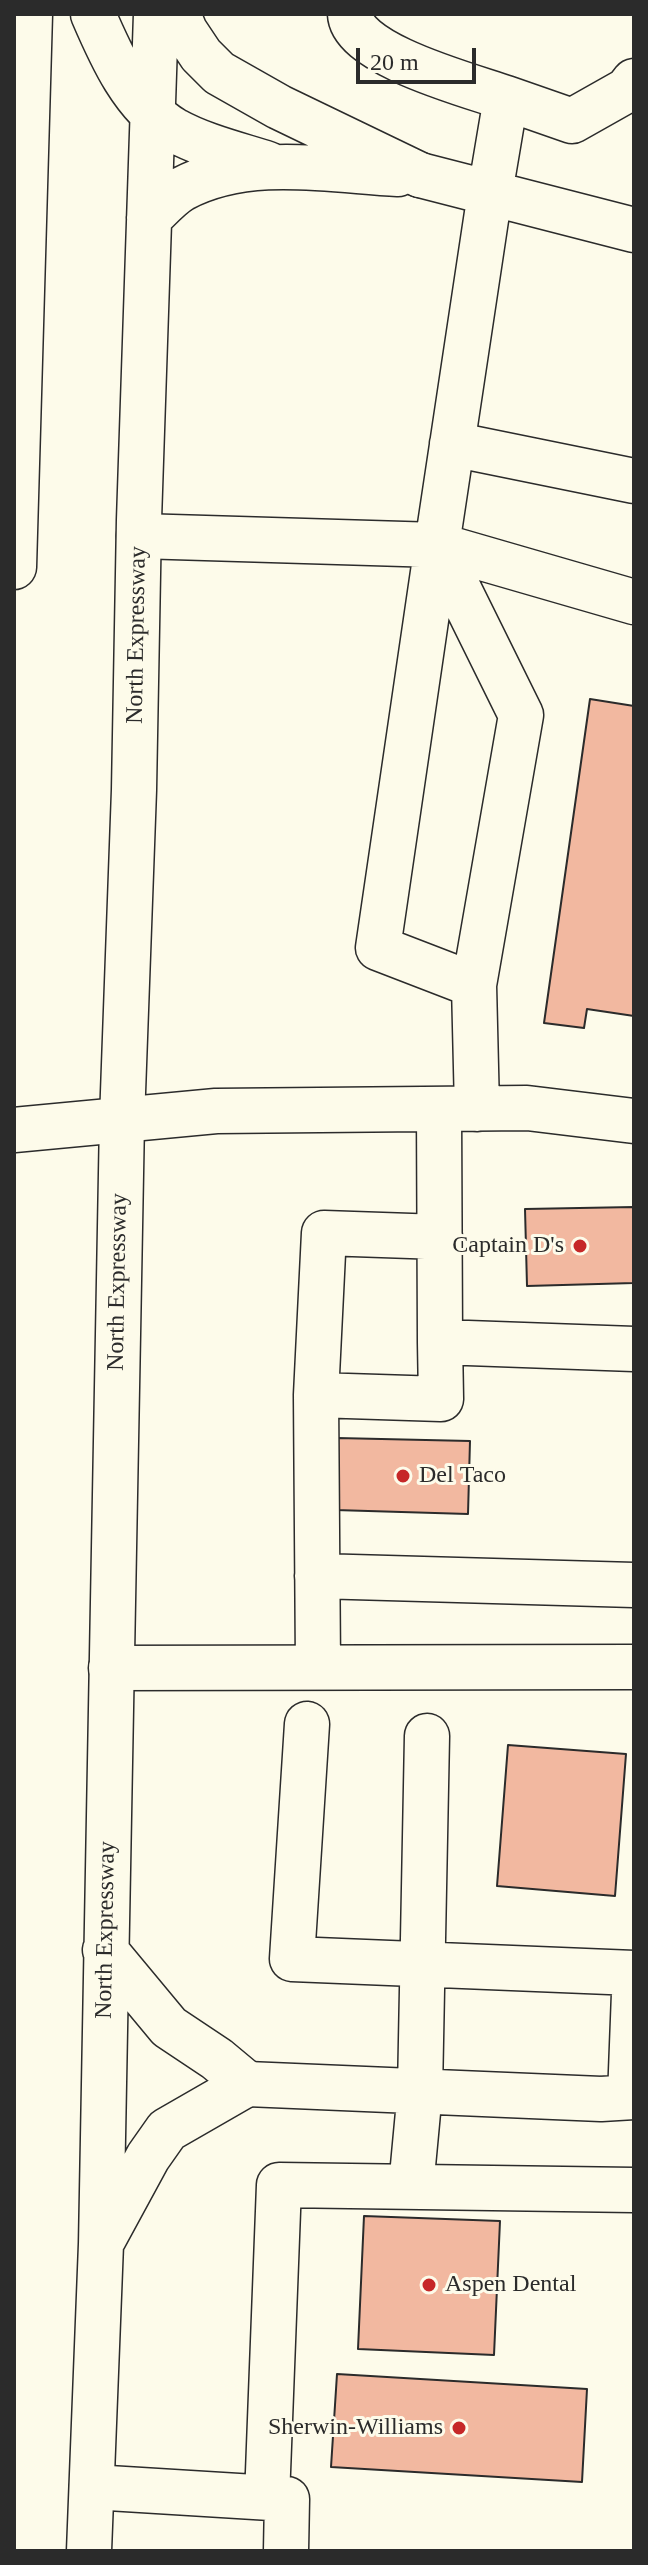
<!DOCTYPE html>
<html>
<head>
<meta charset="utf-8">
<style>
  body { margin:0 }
  #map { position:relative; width:648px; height:2565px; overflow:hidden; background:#fdfbea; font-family:"Times New Roman",serif }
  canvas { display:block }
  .frame { position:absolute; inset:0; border:16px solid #2b2b2b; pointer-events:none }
  .scale { position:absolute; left:356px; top:48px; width:120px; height:36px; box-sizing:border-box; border:4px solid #2b2b2b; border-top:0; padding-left:10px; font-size:24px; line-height:28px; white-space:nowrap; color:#2b2b2b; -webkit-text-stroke:6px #fdfbea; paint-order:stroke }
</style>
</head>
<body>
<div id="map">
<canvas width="648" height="2565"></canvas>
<div class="frame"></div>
<div class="scale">20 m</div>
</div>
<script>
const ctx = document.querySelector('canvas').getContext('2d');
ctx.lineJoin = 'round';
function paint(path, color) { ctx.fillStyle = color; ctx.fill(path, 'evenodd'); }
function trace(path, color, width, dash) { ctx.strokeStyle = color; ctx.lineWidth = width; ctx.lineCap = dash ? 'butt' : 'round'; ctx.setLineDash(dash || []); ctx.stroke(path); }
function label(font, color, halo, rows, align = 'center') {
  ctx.font = font + ' "Times New Roman",serif'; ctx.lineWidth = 6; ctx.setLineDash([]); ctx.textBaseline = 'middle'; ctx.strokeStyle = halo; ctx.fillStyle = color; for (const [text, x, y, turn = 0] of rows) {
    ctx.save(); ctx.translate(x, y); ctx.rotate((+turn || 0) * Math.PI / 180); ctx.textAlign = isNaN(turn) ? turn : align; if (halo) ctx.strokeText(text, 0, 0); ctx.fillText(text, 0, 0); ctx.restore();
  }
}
const building = new Path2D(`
  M590 699 634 706V1016L587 1009 584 1028 544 1023Z
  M634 1207V1283L527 1286 525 1209Z
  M337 1438 470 1441 468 1514 335 1510Z
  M508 1745 626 1754 615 1896 497 1886Z
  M364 2216 500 2221 494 2355 358 2349Z
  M337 2374 587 2389 582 2482 331 2467Z`);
const minor = new Path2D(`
  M350 14C352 55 472 86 506 98
  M420 175 634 230
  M452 444 634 481
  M139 536 437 545 490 193 506 98 572 121 627 90 634 81
  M437 545 521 715 474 985 477 1109
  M437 545 378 948 474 985
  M437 545 634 602
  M439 1109 440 1342 634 1349
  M14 1130 216 1111 527 1108 634 1121
  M316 1395 324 1233 440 1237
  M317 1576 634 1585
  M318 1667 316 1395 441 1399 440 1342
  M111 1668 634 1667
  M307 1724 292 1959 634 1973
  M247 2084 601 2099 634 2097
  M630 2097 634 1993
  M411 2187 420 2091 427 1736
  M92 2487 287 2499 286 2551
  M267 2498 279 2185 634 2190`);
const highway = new Path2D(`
  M93 14C111 56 133 106 174 130 203 146 237 154 268 164
  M178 14 185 31 201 55 219 73 279 107 420 175
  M149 218C159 209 170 196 182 189 247 154 327 170 398 174
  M14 567 30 14
  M104 2238 148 2157 167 2130 247 2084 217 2059 169 2027 105 1950
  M89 2551 101 2244 122 1120 134 790 139 520 156 14`);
const markers = [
  [580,1246,8,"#c62828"],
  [403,1476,8,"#c62828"],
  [429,2285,8,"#c62828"],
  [459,2428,8,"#c62828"]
];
const streetNames = [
  ["North Expressway",137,635,-89],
  ["North Expressway",118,1282,-89],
  ["North Expressway",106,1930,-89]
];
const poiNames = [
  ["Captain D's",564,1246],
  ["Del Taco",419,1476,"left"],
  ["Aspen Dental",445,2285,"left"],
  ["Sherwin-Williams",443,2428]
];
paint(building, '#f2b8a0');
trace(building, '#2b2b2b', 2);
trace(minor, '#2b2b2b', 47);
trace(highway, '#2b2b2b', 47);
trace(minor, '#fdfbea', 44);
trace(highway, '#fdfbea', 44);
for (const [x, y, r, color] of markers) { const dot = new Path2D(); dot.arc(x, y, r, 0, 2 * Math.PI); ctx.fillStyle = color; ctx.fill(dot); trace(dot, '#fdfbea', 3); }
label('24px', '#2b2b2b', '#fdfbea', streetNames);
label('24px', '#2b2b2b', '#fdfbea', poiNames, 'right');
</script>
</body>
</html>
